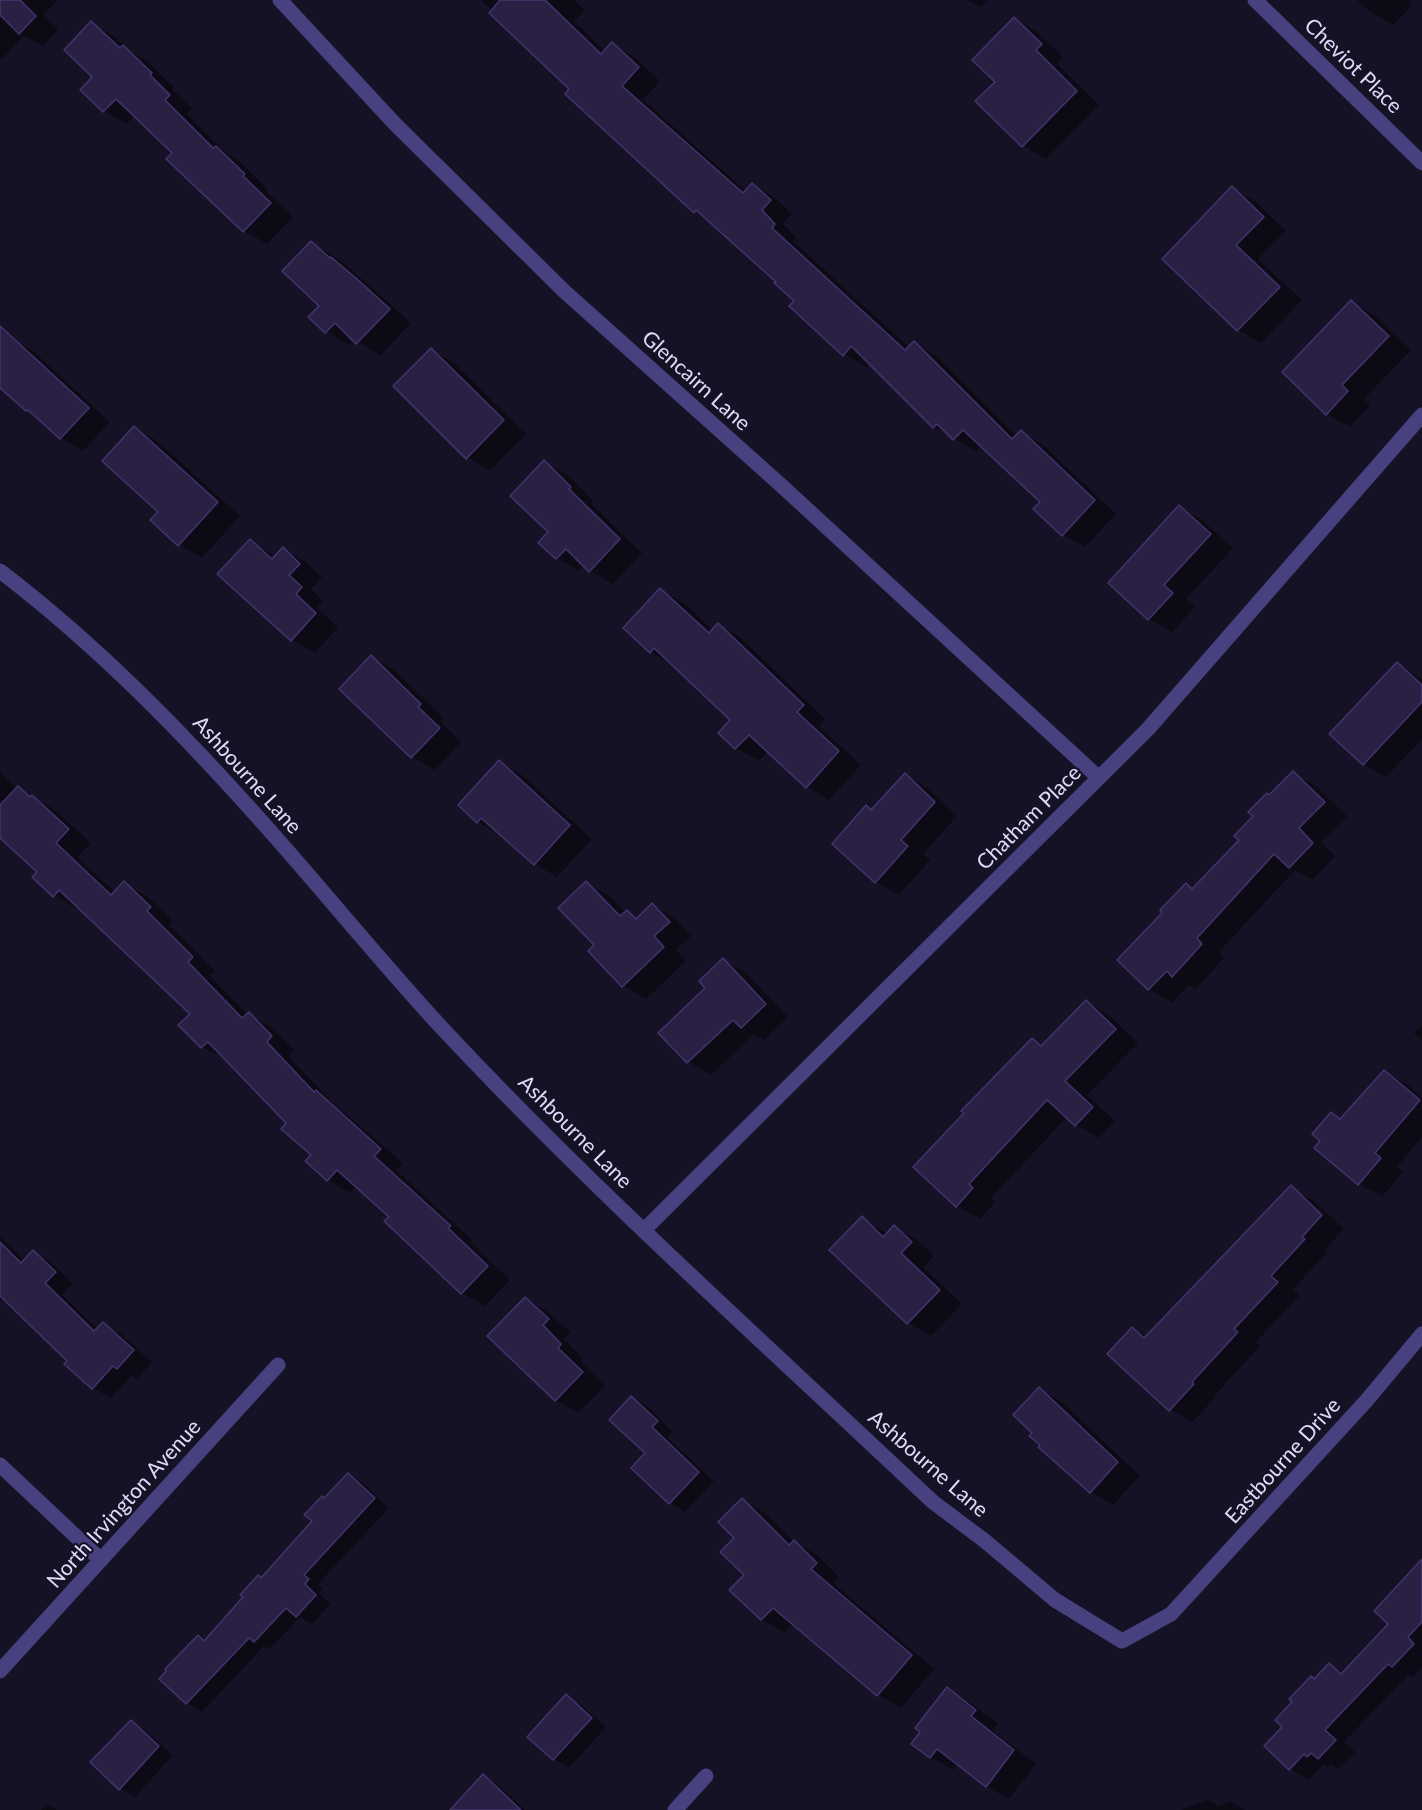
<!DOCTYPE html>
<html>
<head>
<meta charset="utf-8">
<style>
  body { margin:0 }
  canvas { display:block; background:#161225 }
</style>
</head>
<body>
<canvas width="1422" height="1810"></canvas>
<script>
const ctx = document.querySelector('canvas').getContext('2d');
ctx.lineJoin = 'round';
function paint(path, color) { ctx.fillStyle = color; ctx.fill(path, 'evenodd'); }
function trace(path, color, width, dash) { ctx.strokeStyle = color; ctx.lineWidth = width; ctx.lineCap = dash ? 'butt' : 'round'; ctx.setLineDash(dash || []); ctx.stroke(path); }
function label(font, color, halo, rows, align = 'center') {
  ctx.font = font + ' Lato,sans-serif'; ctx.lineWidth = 4.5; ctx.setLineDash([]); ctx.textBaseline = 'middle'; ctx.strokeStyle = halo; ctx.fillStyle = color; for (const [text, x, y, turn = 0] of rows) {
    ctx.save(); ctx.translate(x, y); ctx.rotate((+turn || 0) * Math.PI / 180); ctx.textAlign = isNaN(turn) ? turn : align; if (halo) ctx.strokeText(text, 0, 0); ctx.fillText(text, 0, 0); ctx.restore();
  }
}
const shadow = new Path2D(`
  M0 0H58L43 15 58 29 43 46 24 35 3 58 0 57Z
  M481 0H574L585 10 574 21 605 51 612 44 634 57 660 81 643 100 746 191 752 185 774 197 792 214 783 224 796 237 793 241 910 348 914 343 936 356 1017 436 1021 432 1043 445 1116 514 1085 547 1063 535 1042 502 982 445 976 451 934 427 870 363 866 367 844 354 778 282 710 220 695 212 567 93 571 89Z
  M967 0H987L980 7Z
  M1357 0H1411L1408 3 1412 6 1393 25 1370 12Z
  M1014 18 1037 32 1064 58 1057 64 1099 105 1046 159 1023 146 997 82Z
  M91 23 114 36 132 52 146 60 174 87 172 89 192 109 187 114 227 154 239 161 267 188 265 190 293 217 267 244 244 231 168 159 174 153 135 115 127 124 104 111 94 77Z
  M1232 188 1255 201 1286 231 1258 259 1302 300 1261 343 1238 330 1165 259Z
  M311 243 334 256 354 272 411 323 380 356 354 339 349 345 326 331Z
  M1351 302 1374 315 1411 350 1364 399 1370 405 1350 427 1327 414Z
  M0 333 32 350 110 422 83 451 61 438 0 386Z
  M431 350 454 363 526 434 490 471 467 457Z
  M135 428 157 441 240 516 202 558 179 544 160 512Z
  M545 462 568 475 593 501 591 503 642 553 613 584 590 571 585 565 579 571 556 558 550 532Z
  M1180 507 1202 520 1233 548 1186 599 1195 607 1172 632 1149 619Z
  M250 541 276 557 283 549 306 562 322 577 311 589 323 601 317 608 338 627 315 653 292 640Z
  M661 590 684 603 713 630 718 625 741 638 825 719 819 726 861 765 829 800 806 786 768 751 759 761 736 748 732 720 673 665 651 652Z
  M372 657 394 670 443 717 440 721 461 742 435 770 412 757Z
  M1398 664 1422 679V739L1386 777 1363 764Z
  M499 762 522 775 592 839 557 877 535 864 501 835 478 822Z
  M0 772 17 789 18 788 55 810 91 843 77 857 115 892 124 883 147 896 173 921 169 925 215 971 210 976 248 1015 272 1027 294 1050 288 1056 332 1102 403 1163 396 1170 472 1240 470 1242 510 1280 485 1306 462 1293 391 1217 357 1186 350 1193 328 1180 313 1155 288 1123 226 1059 202 1047 192 1014 79 907 77 909 54 895 39 872 0 830Z
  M1293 773 1316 786 1347 816 1321 842 1335 856 1313 880 1295 870 1219 952 1224 958 1196 989 1189 985 1172 1002 1149 989 1119 960 1164 913 1186 885 1194 890 1241 840 1270 797Z
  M905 775 928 788 957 816 923 854 930 860 899 895 876 882 834 844 866 807 873 810Z
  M586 883 609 896 626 913 627 912 638 918 652 905 675 918 691 936 676 950 686 961 646 999 623 986 590 951 596 945Z
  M723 960 746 973 788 1017 764 1040 754 1034 711 1075 688 1062 660 1033 708 988Z
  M1087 1002 1109 1015 1138 1043 1087 1095 1115 1121 1099 1138 1076 1125 1067 1117 991 1198 995 1202 980 1219 957 1206 1033 1040 1043 1046Z
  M1422 1025V1040L1414 1033Z
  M1385 1072 1408 1085 1422 1097V1137L1397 1167 1403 1172 1382 1197 1359 1184 1322 1141 1331 1114 1342 1120Z
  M1291 1187 1314 1201 1344 1229 1324 1250 1327 1253 1293 1289 1299 1296 1256 1342 1260 1346 1214 1396 1216 1397 1192 1422 1170 1409 1133 1329 1147 1337Z
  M862 1218 888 1234 894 1227 917 1240 934 1256 923 1267 962 1304 931 1336 908 1323 831 1250Z
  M0 1237 25 1261 34 1252 52 1263 73 1283 62 1295 98 1329 103 1324 121 1334 152 1362 137 1379 132 1376 111 1398 93 1388 69 1361 12 1305 0 1300Z
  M526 1299 548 1312 571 1333 564 1339 583 1358 580 1361 605 1386 578 1413 555 1400Z
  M1039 1389 1062 1402 1140 1476 1113 1505 1090 1491 1042 1445 1034 1433Z
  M632 1398 647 1406 672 1431 667 1437 714 1481 685 1512 670 1503 647 1453Z
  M348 1474 363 1483 389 1508 318 1584 323 1589 319 1593 330 1604 312 1624 300 1617 270 1649 264 1646 202 1712 187 1703 161 1678 198 1637 206 1642 314 1521 325 1500Z
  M742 1500 765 1513 794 1542 817 1555 839 1577 833 1583 934 1669 901 1708 878 1695 793 1623 784 1632 761 1619 746 1575 736 1538Z
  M1422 1566V1667L1413 1677 1408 1675 1344 1742 1355 1752 1338 1769 1330 1764 1328 1767 1323 1765 1309 1780 1290 1769 1284 1727 1315 1680 1329 1665 1344 1673 1390 1624Z
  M947 1688 970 1702 998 1724 993 1731 1036 1764 1009 1799 986 1786 958 1764 953 1770 930 1757 922 1732Z
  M566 1696 581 1705 606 1727 569 1768 554 1759Z
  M131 1722 146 1731 173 1755 135 1797 120 1788Z
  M483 1776 498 1785 525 1810H452Z
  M1208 1800 1218 1806 1230 1801 1245 1810H1181Z
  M46 1804 57 1810H41Z`);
const building = new Path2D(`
  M0 0H20L36 16 19 34 0 15Z
  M500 0H545L601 54 612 42 639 67 622 86 743 193 752 183 771 200 762 210 775 224 772 228 905 350 914 341 1012 439 1021 430 1095 500 1062 536 1033 509 1040 502 963 430 953 440 937 424 933 428 851 346 843 356 789 306 794 301 774 283 776 282 696 210 694 213 565 94 569 89 489 13Z
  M1014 17 1042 44 1036 50 1077 91 1022 147 975 101 995 82 972 60Z
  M91 21 120 48 123 45 152 73 150 75 170 95 165 100 213 148 216 146 245 174 243 176 271 203 243 232 166 159 172 153 116 99 103 112 80 90 92 77 64 50Z
  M1232 186 1264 217 1236 245 1280 287 1237 331 1162 259Z
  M311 241 330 258 331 257 357 279 390 309 356 344 335 323 325 333 308 317 319 306 282 271Z
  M1351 300 1389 336 1342 385 1348 391 1326 415 1282 372Z
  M0 326 89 408 60 439 28 410 26 411 0 388Z
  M431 348 504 420 466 459 393 386Z
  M134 426 218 502 178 546 150 520 158 512 102 461Z
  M544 460 571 487 569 489 620 539 589 572 566 549 556 559 538 543 548 532 510 496Z
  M1179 505 1211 534 1164 585 1173 593 1148 620 1108 583Z
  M250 539 272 559 283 547 300 564 289 575 302 587 296 594 316 613 291 641 217 574Z
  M660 588 709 633 718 623 804 705 797 712 839 751 806 788 749 735 735 749 718 733 730 720 654 648 650 653 623 628Z
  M371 655 421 704 418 707 440 728 411 758 339 689Z
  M1397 662 1422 685V702L1363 765 1329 734Z
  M499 760 570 825 534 865 481 818 477 823 458 805Z
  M1293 771 1325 802 1299 828 1313 843 1289 868 1274 854 1197 938 1202 944 1172 977 1167 971 1148 990 1117 960 1162 913 1160 910 1186 883 1192 889 1239 840 1234 836 1253 816 1248 812 1267 793 1269 795Z
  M905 773 935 802 901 840 908 846 875 883 832 844 866 805 871 810Z
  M18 786 30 797 32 795 69 829 56 843 111 895 124 881 151 907 147 911 193 957 188 962 242 1018 249 1012 272 1036 267 1042 314 1092 316 1090 381 1149 374 1156 451 1226 448 1228 488 1266 461 1294 384 1221 389 1217 337 1170 327 1181 305 1161 311 1155 281 1129 286 1123 208 1042 201 1048 178 1025 190 1014 59 890 53 897 32 877 37 872 0 838V805Z
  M586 881 620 916 627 910 636 919 652 903 670 922 654 936 664 947 622 987 588 951 594 945 558 908Z
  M723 958 766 1004 741 1028 733 1020 687 1063 658 1033 705 988 699 981Z
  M1086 1000 1116 1029 1065 1081 1093 1107 1075 1126 1047 1100 969 1184 973 1188 956 1207 913 1167 964 1113 961 1111 1032 1038 1041 1046Z
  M1384 1070 1420 1100 1375 1153 1381 1158 1358 1185 1314 1148 1320 1141 1312 1134 1331 1112 1340 1119Z
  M1291 1185 1322 1215 1302 1237 1305 1239 1271 1276 1278 1282 1234 1329 1238 1332 1192 1382 1194 1384 1169 1411 1107 1354 1132 1327 1144 1338Z
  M862 1216 883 1237 894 1225 912 1242 901 1253 940 1290 907 1324 829 1250Z
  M0 1242 21 1263 33 1250 56 1272 45 1283 94 1331 103 1322 134 1350 117 1369 113 1366 92 1389 64 1364 67 1361 0 1296Z
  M525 1297 549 1319 543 1325 561 1344 558 1348 583 1372 555 1401 487 1336Z
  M1039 1387 1118 1462 1090 1493 1038 1447 1040 1445 1029 1436 1032 1433 1013 1415Z
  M631 1396 658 1421 652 1427 699 1472 669 1504 631 1468 645 1453 609 1420Z
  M348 1473 375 1498 304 1575 309 1579 305 1584 316 1595 296 1617 286 1608 254 1642 249 1638 186 1704 159 1679 166 1671 165 1669 198 1635 204 1641 243 1597 240 1595 258 1575 261 1578 312 1521 304 1515 322 1496 324 1498Z
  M742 1498 789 1545 794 1540 817 1563 811 1569 912 1655 877 1696 773 1608 761 1620 729 1590 744 1575 720 1552 734 1538 718 1522Z
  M1422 1559V1622L1408 1637 1414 1644 1392 1667 1388 1664 1325 1730 1336 1740 1318 1759 1311 1753 1307 1757 1304 1754 1289 1770 1264 1746 1282 1727 1275 1720 1292 1702 1289 1699 1311 1676 1314 1679 1329 1663 1341 1674 1388 1624 1374 1611Z
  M947 1687 976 1710 971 1716 1014 1750 986 1787 937 1749 930 1758 911 1744 920 1732 915 1728Z
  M566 1694 592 1718 553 1760 527 1737Z
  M131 1720 159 1746 119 1790 90 1762Z
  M483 1774 521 1810H450Z`);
const street = new Path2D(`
  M280 0 395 124 564 291 783 487 1099 778
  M1255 0 1422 163
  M0 571C97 645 182 732 263 823 323 890 380 961 442 1028 597 1194 768 1346 933 1502L985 1541 1055 1600 1122 1641 1171 1614 1367 1400 1422 1334
  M644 1230 1148 729 1422 415
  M0 1465 101 1560
  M0 1671 278 1365
  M675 1810 706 1776`);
const streetNames = [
  ["Cheviot Place",1353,66,44],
  ["Glencairn Lane",696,381,42],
  ["Ashbourne Lane",247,775,48],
  ["Chatham Place",1029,818,-45],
  ["Ashbourne Lane",575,1132,45],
  ["Eastbourne Drive",1283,1461,-48],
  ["Ashbourne Lane",928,1464,41],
  ["North Irvington Avenue",124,1504,-48]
];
paint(shadow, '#0007');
paint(building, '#292044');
trace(building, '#43346e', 1.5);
trace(street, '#47427f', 15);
label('21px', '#e0dafb', '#161225', streetNames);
</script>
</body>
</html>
